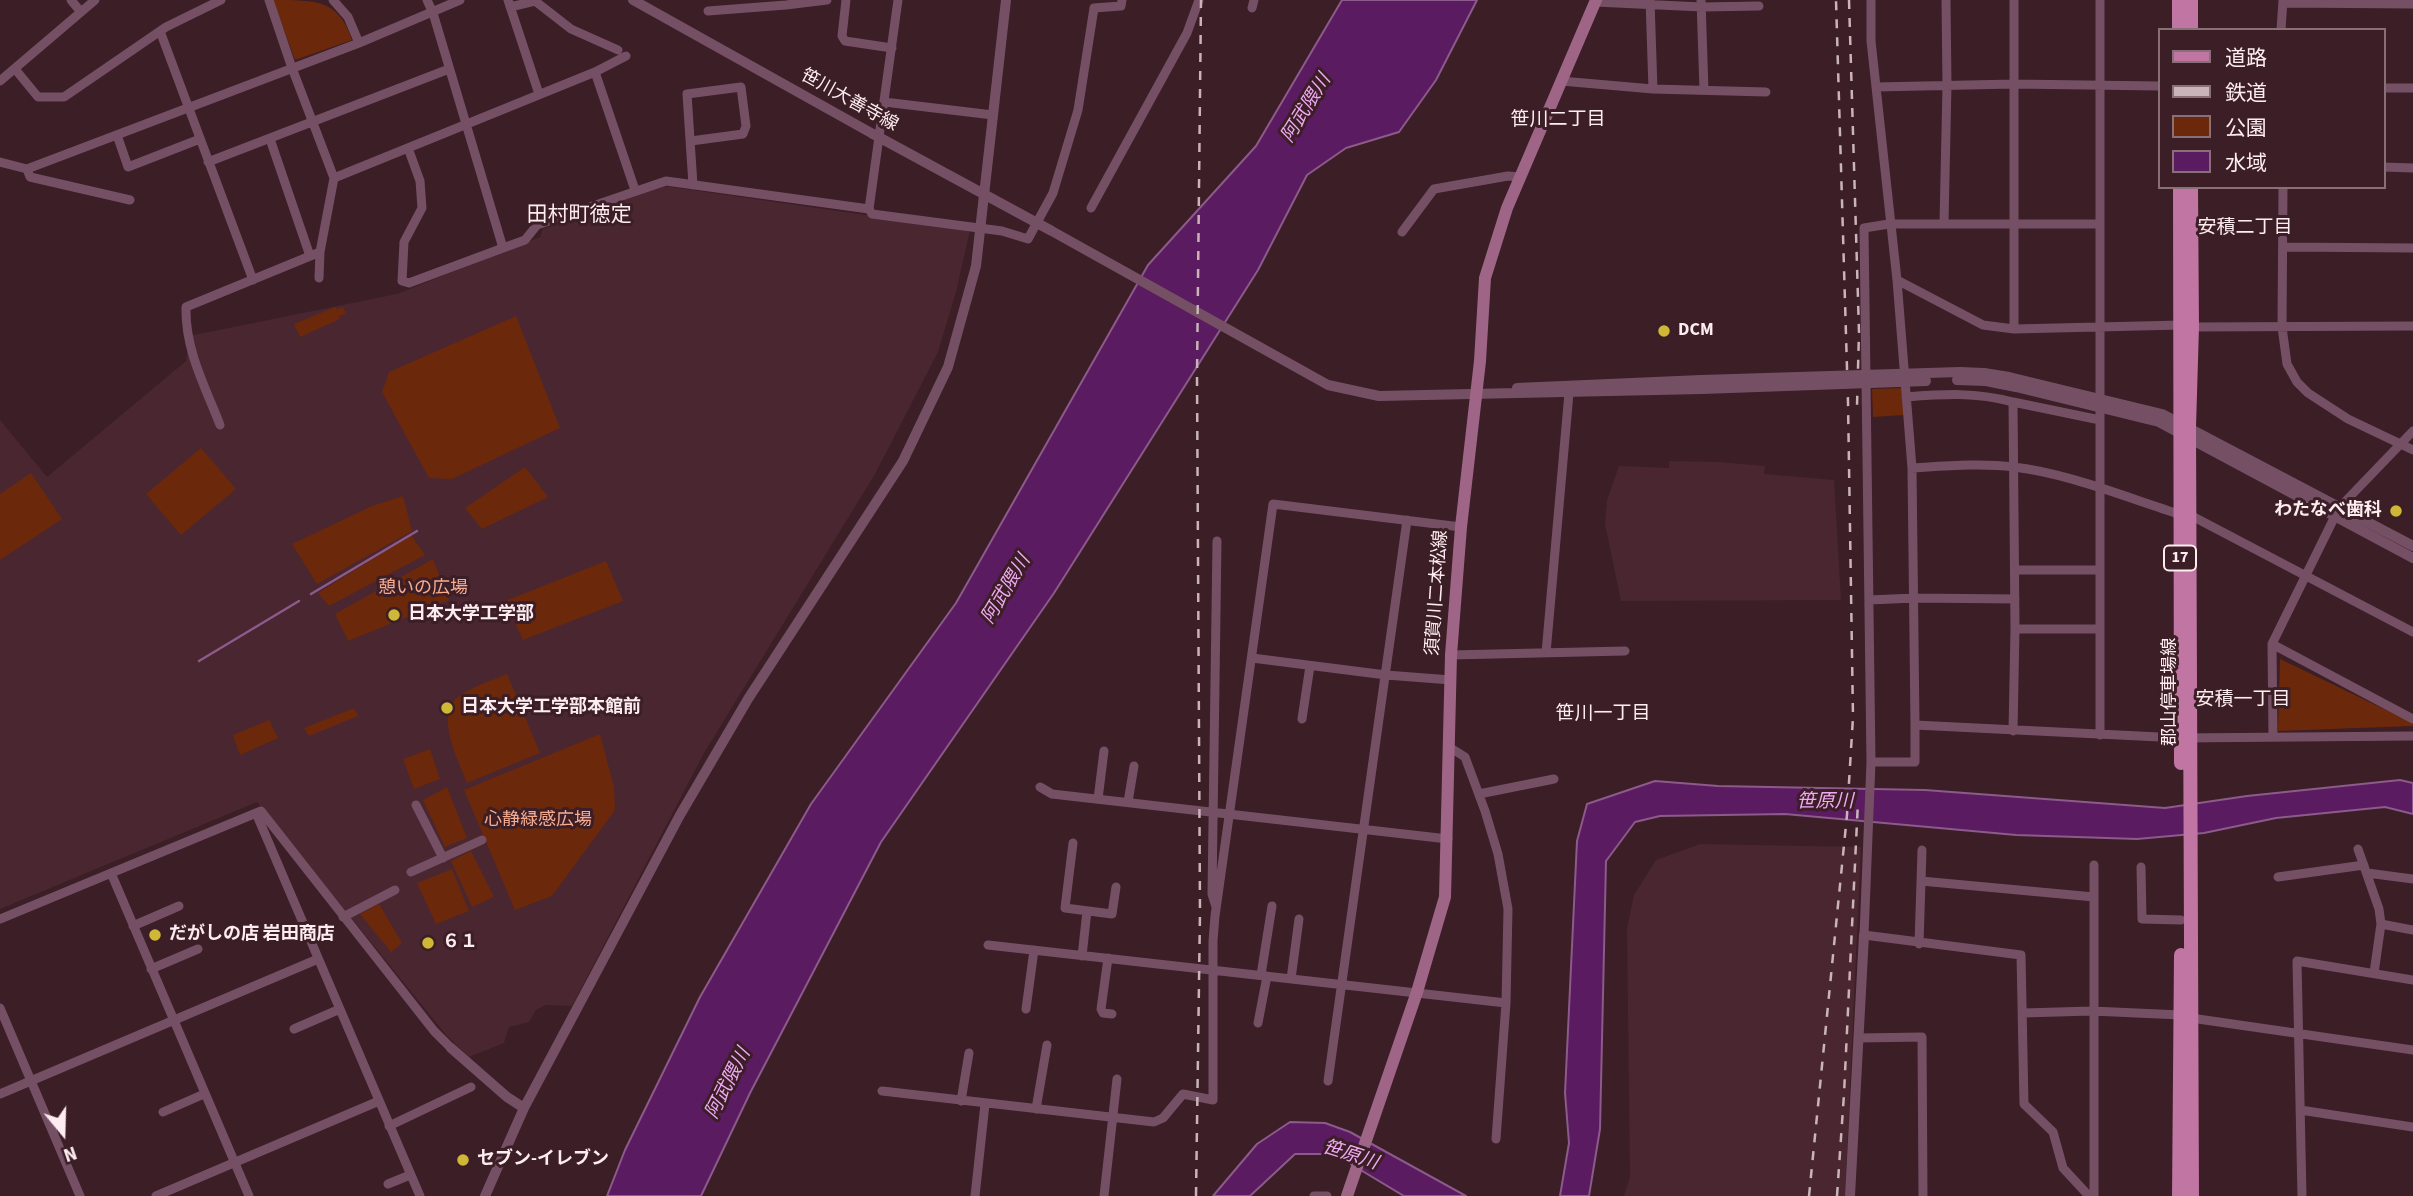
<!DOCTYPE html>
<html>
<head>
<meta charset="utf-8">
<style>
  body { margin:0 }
  #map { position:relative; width:2413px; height:1196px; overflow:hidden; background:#3b1e26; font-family:"Source Sans 3","Noto Sans JP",sans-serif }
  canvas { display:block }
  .legend { position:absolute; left:2158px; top:28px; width:228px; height:161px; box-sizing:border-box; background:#3b1e26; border:2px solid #897077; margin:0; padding:9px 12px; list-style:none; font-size:21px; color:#fdecf0 }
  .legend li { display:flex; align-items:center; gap:14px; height:35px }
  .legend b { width:35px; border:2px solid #897077 }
  .north { position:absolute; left:28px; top:1098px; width:70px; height:70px; -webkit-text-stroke:5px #3b1e26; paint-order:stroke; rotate:161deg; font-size:19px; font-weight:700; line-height:28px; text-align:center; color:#fdecf0 }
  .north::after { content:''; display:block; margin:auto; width:24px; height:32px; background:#fdecf0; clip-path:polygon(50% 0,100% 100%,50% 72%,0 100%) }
</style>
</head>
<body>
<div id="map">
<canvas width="2413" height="1196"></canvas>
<ul class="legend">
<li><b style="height:9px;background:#c075a2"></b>道路</li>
<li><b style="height:9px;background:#c8b4b9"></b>鉄道</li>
<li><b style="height:19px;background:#6b280b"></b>公園</li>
<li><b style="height:19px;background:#5b1b60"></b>水域</li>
</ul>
<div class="north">N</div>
</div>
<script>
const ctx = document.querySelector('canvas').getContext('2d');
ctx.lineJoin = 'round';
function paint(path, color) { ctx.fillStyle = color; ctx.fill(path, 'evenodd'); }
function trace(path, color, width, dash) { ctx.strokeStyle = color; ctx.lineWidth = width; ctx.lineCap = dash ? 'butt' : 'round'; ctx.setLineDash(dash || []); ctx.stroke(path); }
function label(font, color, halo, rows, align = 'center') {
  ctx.font = font + ' "Source Sans 3","Noto Sans JP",sans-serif'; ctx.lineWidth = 6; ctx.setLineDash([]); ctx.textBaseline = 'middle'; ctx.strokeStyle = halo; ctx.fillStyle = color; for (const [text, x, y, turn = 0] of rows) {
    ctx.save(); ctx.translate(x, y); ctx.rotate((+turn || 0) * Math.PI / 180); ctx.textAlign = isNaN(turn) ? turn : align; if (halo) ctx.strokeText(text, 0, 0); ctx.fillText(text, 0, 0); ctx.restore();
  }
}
const built = new Path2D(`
  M664 186 970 230 956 292 938 352 903 420 875 474 704 753 572 1006 546 1005 536 1010 529 1022 509 1027 504 1043 469 1057 447 1036 257 802 0 909V420L47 477 186 361 189 336 397 294 540 237 543 229Z
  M1669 461 1718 462 1765 466 1764 474 1834 480 1841 600 1621 601 1605 524 1607 500 1619 466 1669 468Z
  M1700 844 1861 847 1845 1196H1624L1630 1177 1627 928 1634 895 1656 860Z`);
const green = new Path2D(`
  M273 0C317 0 339 0 352 40L295 60Z
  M335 307 337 309 343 307 346 314 339 316 340 319 300 337 294 324Z
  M516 316 560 428 452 479 429 478 382 392 389 372Z
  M1903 388 1904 415 1873 417 1872 389Z
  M201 448 236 489 181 535 146 494Z
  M525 467 548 497 482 529 465 508Z
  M31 473 62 519 0 560V494Z
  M403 496 412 531 317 584 292 544 372 506Z
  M411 535 425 555 329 606 318 593Z
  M433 559 449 600 348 641 335 614Z
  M606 561 623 601 523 640 505 601Z
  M2280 659 2413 723V726L2278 731Z
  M507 674 540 753 467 783C458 758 432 712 462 694 476 685 493 680 507 674Z
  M354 708 358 716 309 736 304 728Z
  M269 720 278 738 240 755 233 735Z
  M600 734 614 787 615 810 552 896 515 910 464 790Z
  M430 749 440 779 414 789 403 759Z
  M447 787 467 838 445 847 423 800Z
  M471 851 494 897 472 907 451 861Z
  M452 869 469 911 436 924 417 883Z
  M379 904 402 943 391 952 360 914Z`);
const water = new Path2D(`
  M1342 0H1477L1436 80 1399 132 1346 148 1307 175 1258 270 1054 593 881 842 750 1093 701 1196H607L625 1150 700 997 811 804 956 603 1148 265 1256 146Z
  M2400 780 2413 783V814L2385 807 2276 818 2204 833 2137 839 2016 835 1785 814 1660 816 1635 822 1606 861 1600 1129 1589 1196H1560L1569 1143 1565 1093 1577 841 1587 804 1655 781 1718 786 1925 790 2165 808 2247 796Z
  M1290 1122 1325 1123 1350 1132 1466 1196H1404L1334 1154H1295L1250 1196H1213L1257 1144Z`);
const stream = new Path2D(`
  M311 594 417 531
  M199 661 299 601`);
const minor = new Path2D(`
  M71 0 81 12
  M269 0 292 68 334 178
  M333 0 348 17 359 43
  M427 0 433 13 503 248 525 240 537 225 666 181 869 209 872 214 1002 231 1028 239 1053 193 1078 110 1094 8 1121 6 1122 0
  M508 0 539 94
  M846 0 842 36 845 41 892 48
  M1650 0 1653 89
  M1701 0 1704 90
  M2100 0V735
  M1595 2 1702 7 1759 6
  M2283 3 2413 4
  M510 7 535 1 571 29 618 50
  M1252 8 1254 0
  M708 11 786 5 827 0
  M2281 30 2283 0
  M160 31 253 280
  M15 69 38 97H64L166 27 221 0
  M595 72 635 190
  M0 81 95 0
  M1561 81 1653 89 1766 92
  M1876 87 2014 84 2159 86
  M2383 88H2413
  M884 102 993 115
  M117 135 128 167 200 139
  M270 139 310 256
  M691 141 743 134 746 126 741 87 687 94 693 185
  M408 148 420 181 422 208 404 242 402 281 409 283 503 248
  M0 162 27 169 359 43 460 0
  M208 162 449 69
  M2383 167 2413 168
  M27 169 30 177 130 200
  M2283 187 2282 327 2287 364 2297 382 2308 393 2348 419 2413 450
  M1091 208 1187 33 1199 0
  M869 209 898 0
  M1944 223 1947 85 1946 0
  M1402 232 1434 189 1508 176 1520 177
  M2283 247 2413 248
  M319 278 320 252
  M1897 280 1983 325 2014 329 2181 325 2192 327 2413 326
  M2014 329V0
  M1906 397C1945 394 1975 392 2013 402
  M220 425C205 386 185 350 186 307L320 252 334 178 595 72 626 56
  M1912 468C1946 466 1981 463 2014 467 2067 473 2128 498 2179 514
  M2190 515 2413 632
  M2015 570H2100
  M1869 600 1915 598 2015 599
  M2015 629H2100
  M2272 644 2413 719
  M1546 653 1569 393
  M1451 655 1625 651
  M1252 658 1386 675 1451 680
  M1302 719 1310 666
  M1915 725 2180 738 2413 736
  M2013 731 2015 629 2013 402 2100 420
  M2273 737 2272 644 2339 508 2413 431
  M1449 747 1465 757 1485 811 1498 854 1508 909 1506 1003 1496 1139
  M1871 762H1915V725L1912 468 1897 280 1871 41V0
  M1040 787 1052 794 1448 839
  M1479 794 1554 779
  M1098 799 1104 751
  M1128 802 1134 766
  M416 805 443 858
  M256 813 420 1196
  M1073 843 1065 908 1112 914 1116 887
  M2358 849 2379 909 2381 924 2374 973
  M2094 865V1196
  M2141 867 2142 919 2181 920
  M411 872 482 840
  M111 873 249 1196
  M2367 873 2413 879
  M2278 877 2364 865
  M1921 881 2094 897
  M1216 907 1212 894 1217 541
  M343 917 395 890
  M0 919 261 811 434 1031 451 1048
  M2381 924 2413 930
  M133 926 179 906
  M1919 944 1922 850
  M988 945 1506 1003
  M1082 956 1087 911
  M1108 958 1101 1009 1103 1013 1112 1014
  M151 969 198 949
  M1261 975 1272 906
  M1291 979 1299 919
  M0 1008 80 1196
  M1026 1009 1034 950
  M2023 1013 2092 1011 2181 1015 2191 1018 2413 1050
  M1258 1023 1267 976
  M294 1029 340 1009
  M1859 1038 1922 1037 1923 1196
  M1328 1081 1407 520
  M882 1091 1154 1122 1163 1118 1183 1094 1213 1100V941L1215 916 1273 504 1461 527
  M0 1094 318 959
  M961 1101 969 1053
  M1036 1109 1047 1045
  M2300 1110 2413 1127
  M163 1112 204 1094
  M389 1126 471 1087
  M388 1184 410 1175
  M156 1196 379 1101
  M975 1196 985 1104
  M1104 1196 1117 1079
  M1314 1196H1327
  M2089 1196 2063 1168 2053 1132 2024 1104 2021 955 1864 935 1871 762 1864 228 1889 224H2100
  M2302 1196 2297 961 2413 980`);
const tertiary = new Path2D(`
  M633 0 873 134
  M1050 230 1328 385 1379 396 1702 389
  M1960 372 1984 373 2009 377 2162 414 2413 546
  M1957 380 1986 381 2016 387 2159 422 2413 558
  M1517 388 1701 380
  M451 1048 507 1097 524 1108
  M485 1196 524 1108 680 815 748 699 903 461 948 367 976 266 1006 0
  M1850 1196 1864 935`);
const secondary = new Path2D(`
  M1347 1196 1417 992 1445 897 1451 655 1461 527 1480 361 1485 278 1507 208 1596 0`);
const primary = new Path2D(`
  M2179 30V0
  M2191 30V0
  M2180 187 2181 763
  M2191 187 2192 327 2189 427 2192 1196
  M2179 1196 2181 955`);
const rail = new Path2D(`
  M1849 0 1859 332 1857 406
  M1196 1196 1200 912 1197 376 1201 0
  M1809 1196 1847 815 1853 717 1848 402 1836 0
  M1837 1196 1844 1094 1858 801`);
const tertiaryBridge = new Path2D(`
  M873 134 1050 230
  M1701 380 1960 372
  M1702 389 1926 381`);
const markers = [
  [1664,331,7,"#cfb837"],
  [2396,511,7,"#cfb837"],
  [394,615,7,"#cfb837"],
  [447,708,7,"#cfb837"],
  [155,935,7,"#cfb837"],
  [428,943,7,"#cfb837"],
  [463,1160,7,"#cfb837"]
];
const shields = [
  [2180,558,32]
];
const shieldNames = [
  ["17",2180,558]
];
const streetNames = [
  ["笹川大善寺線",849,101,29],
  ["須賀川二本松線",1438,593,-86],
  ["郡山停車場線",2171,692,-90]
];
const poiNames = [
  ["DCM",1678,331],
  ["わたなべ歯科",2382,511,"right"],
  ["日本大学工学部",408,615],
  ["日本大学工学部本館前",461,708],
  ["だがしの店 岩田商店",169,935],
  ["６１",442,943],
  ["セブン-イレブン",477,1160]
];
const parkNames = [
  ["憩いの広場",423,589],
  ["心静緑感広場",538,821]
];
const waterNames = [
  ["阿武隈川",1307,109,-58],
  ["阿武隈川",1007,590,-59],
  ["笹原川",1825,803],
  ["阿武隈川",729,1084,-63],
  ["笹原川",1350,1156,18]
];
const neighbourhoodNames = [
  ["笹川二丁目",1558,121],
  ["安積二丁目",2245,229],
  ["安積一丁目",2243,701],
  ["笹川一丁目",1603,715]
];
const quarterNames = [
  ["田村町徳定",579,216]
];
paint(built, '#4a2630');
paint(green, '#6b280b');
paint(water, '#5b1b60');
trace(water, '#8c5a8b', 2);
trace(stream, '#8c5a8b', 2.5);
trace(minor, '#755065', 9);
trace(tertiary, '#755065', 10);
trace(secondary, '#9f6587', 12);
trace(primary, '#c075a2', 14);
trace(rail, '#c8b4b9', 2.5, [9, 9]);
trace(tertiaryBridge, '#755065', 10);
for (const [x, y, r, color] of markers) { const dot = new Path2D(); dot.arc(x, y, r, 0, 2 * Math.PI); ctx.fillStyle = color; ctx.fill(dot); trace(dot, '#3b1e26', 2.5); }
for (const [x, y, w] of shields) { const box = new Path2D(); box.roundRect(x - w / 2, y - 12.5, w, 25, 5); ctx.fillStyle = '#3b1e26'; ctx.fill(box); trace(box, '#fdecf0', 2); }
label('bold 16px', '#fdecf0', null, shieldNames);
label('18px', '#fdecf0', '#3b1e26', streetNames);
label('bold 18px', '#fdecf0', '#3b1e26', poiNames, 'left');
label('18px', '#f6ac90', '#3b1e26', parkNames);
label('italic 19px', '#f0a9f4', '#3b1e26', waterNames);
label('19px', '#fdecf0', '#3b1e26', neighbourhoodNames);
label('21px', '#fdecf0', '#3b1e26', quarterNames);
</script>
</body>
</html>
